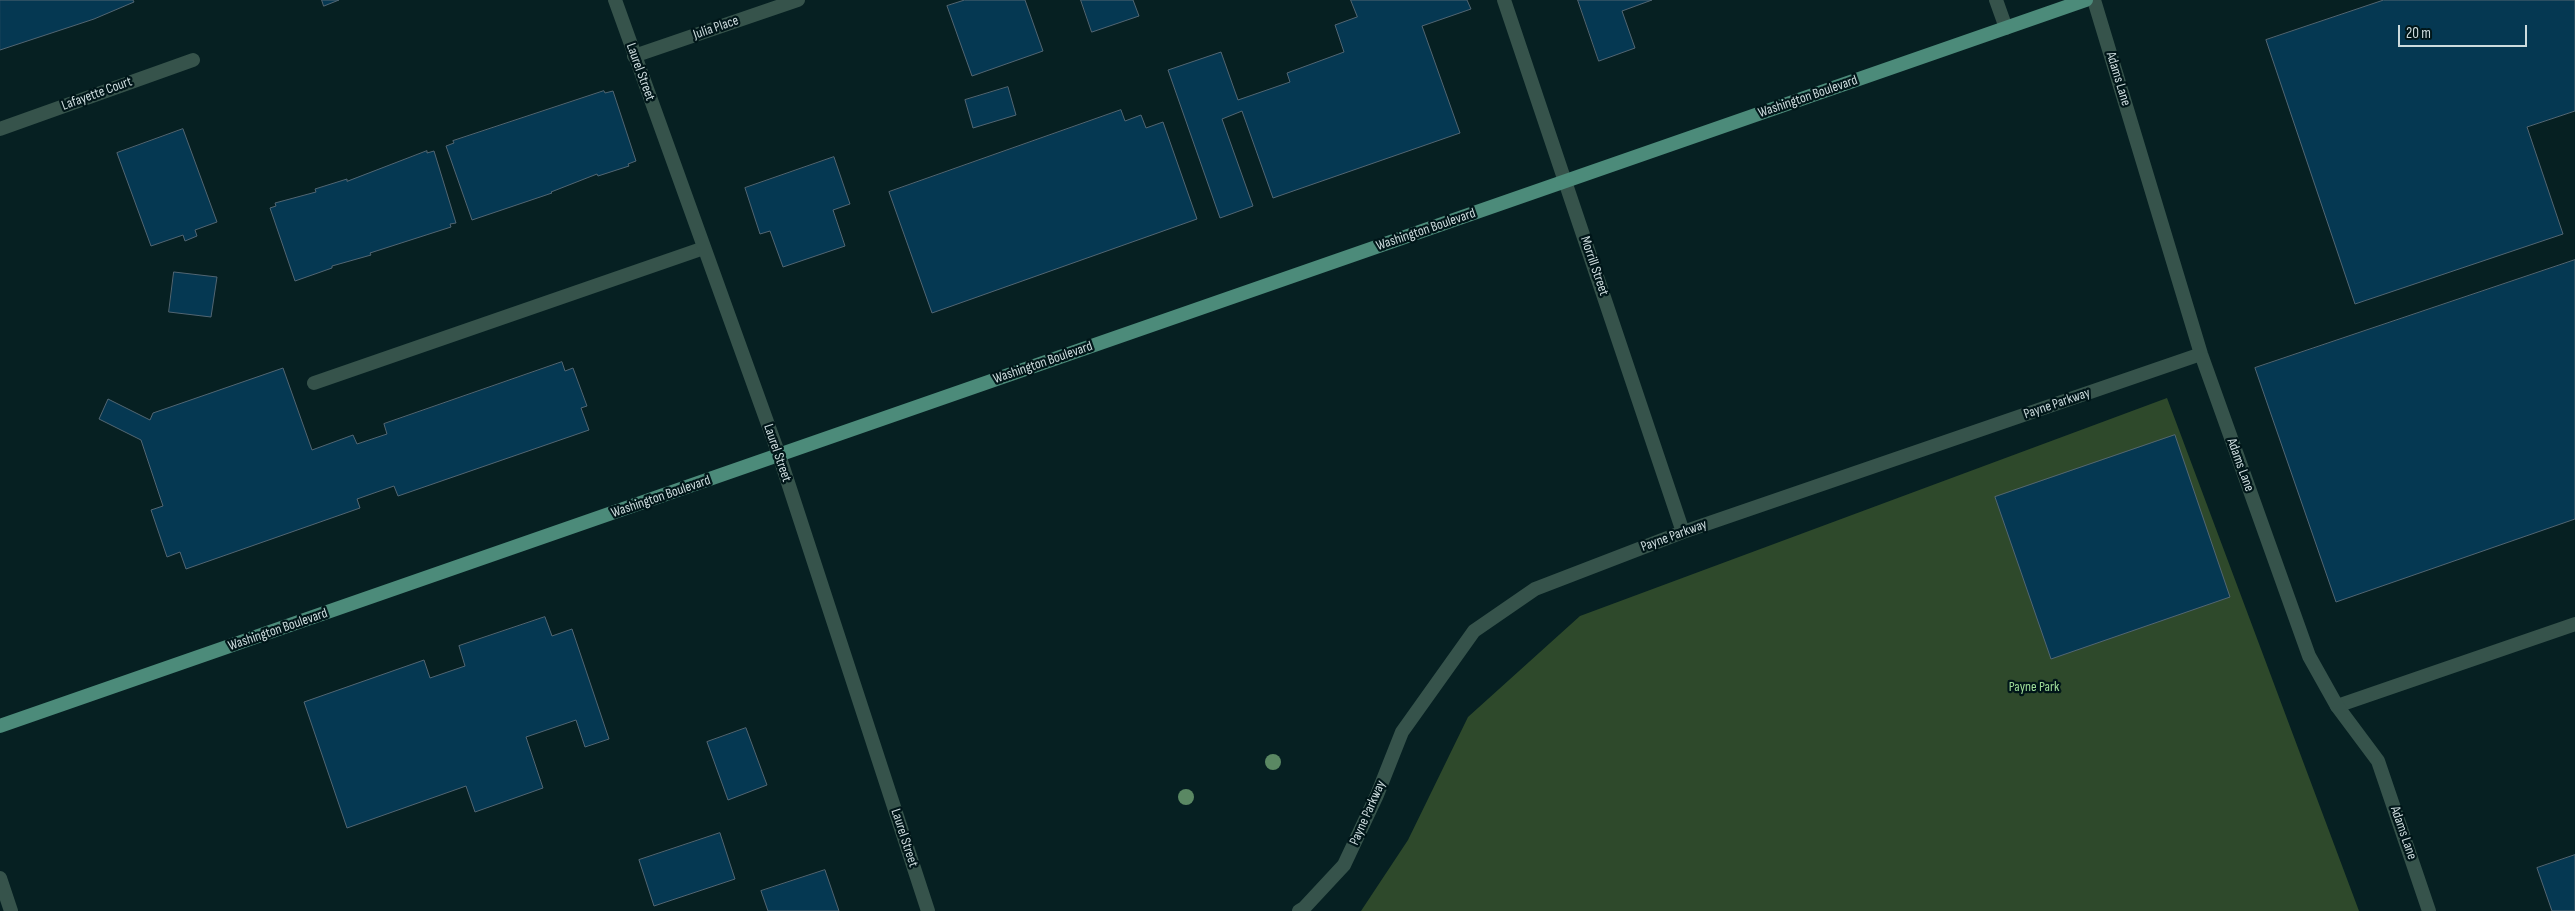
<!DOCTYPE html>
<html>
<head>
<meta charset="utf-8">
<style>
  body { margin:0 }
  #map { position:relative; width:2575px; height:911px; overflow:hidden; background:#062022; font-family:"Sofia Sans Condensed",sans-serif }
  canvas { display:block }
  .scale { position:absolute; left:2398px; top:25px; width:129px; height:22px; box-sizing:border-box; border:2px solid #ccdbdd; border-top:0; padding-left:6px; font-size:15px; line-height:18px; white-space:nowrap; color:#ccdbdd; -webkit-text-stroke:4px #001619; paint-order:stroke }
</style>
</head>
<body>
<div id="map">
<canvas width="2575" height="911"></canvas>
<div class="scale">20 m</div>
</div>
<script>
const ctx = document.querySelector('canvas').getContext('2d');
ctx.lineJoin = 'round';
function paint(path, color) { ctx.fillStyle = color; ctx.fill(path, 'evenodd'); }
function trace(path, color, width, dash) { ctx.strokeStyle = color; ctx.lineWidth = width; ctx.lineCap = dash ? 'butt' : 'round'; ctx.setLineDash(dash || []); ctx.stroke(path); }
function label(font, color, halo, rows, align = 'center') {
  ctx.font = font + ' "Sofia Sans Condensed",sans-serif'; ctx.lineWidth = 4.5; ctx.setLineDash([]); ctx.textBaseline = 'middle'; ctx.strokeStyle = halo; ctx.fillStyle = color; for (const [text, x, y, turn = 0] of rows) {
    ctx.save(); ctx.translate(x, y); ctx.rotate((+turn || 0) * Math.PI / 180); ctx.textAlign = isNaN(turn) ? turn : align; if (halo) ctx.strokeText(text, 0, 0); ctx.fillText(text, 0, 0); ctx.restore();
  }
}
const green = new Path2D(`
  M2167 398 2359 911H1361L1408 840 1468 717 1580 616Z`);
const building = new Path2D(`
  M0 0H133L134 2 94 19 0 50Z
  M322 0H339L324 6Z
  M965 0H1025L1043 51 972 76 947 6Z
  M1081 0H1133L1139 16 1092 32Z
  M1351 0H1467L1471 9 1422 26 1460 133 1273 198 1242 111 1222 119 1253 206 1220 218 1168 70 1221 52 1238 100 1290 82 1287 73 1344 52 1335 25 1357 17Z
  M1578 0H1652L1622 11 1635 48 1599 61Z
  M2384 0H2575V111L2527 127 2563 234 2355 304 2266 40Z
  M1008 87 1016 115 973 128 965 100Z
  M604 91 605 93 613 91 636 161 628 164 629 166 598 176 597 174 551 192 552 193 472 220 446 146 454 143 453 141Z
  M1121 110 1125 121 1141 115 1146 128 1163 122 1197 219 932 313 889 192Z
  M183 129 217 222 195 230 197 236 185 241 183 235 151 246 117 153Z
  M427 151V153L434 151 456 223 450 224 451 227 370 253 371 255 332 266V268L295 281 270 208 276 206 275 203 316 192 315 189 347 179V181Z
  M834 157 850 204 833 210 845 246 783 267 770 231 760 234 745 188Z
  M2575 260V519L2336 602 2255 368Z
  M174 272 217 277 211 317 169 312Z
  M562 362 565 371 573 368 587 406 581 408 589 430 398 496 394 486 357 499 360 508 186 569 180 552 167 557 151 510 163 506 141 440 99 419 108 399 150 420 153 413 283 368 312 450 353 435 357 444 387 434 384 424Z
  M2175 435 2230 597 2051 659 1995 497Z
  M545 617 552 636 572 629 609 739 585 747 576 720 526 737 543 788 475 812 466 786 347 828 304 702 424 660 430 678 465 666 459 646Z
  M746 728 767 785 728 800 707 742Z
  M720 833 735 879 654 906 639 860Z
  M2575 855V911H2552L2537 868Z
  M825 870 839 911H768L761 891Z`);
const service = new Path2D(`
  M314 383 704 248
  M2337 706 2575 624`);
const minor = new Path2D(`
  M615 0 779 455 928 911
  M1504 0 1683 532
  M1996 0 2006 28
  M2094 0 2201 354 2309 656 2337 706 2378 761 2429 911
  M634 56 798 0
  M0 129 193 60
  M0 878 11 911
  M1299 911 1304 908 1344 865 1377 795 1402 732 1474 631 1535 589 1683 532 2201 354`);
const primary = new Path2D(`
  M0 726 2086 0`);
const trees = [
  [1273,762],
  [1186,797]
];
const streetNames = [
  ["Julia Place",716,28,-19],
  ["Laurel Street",640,72,70],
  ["Adams Lane",2118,79,73],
  ["Lafayette Court",97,94,-20],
  ["Washington Boulevard",1808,97,-19],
  ["Washington Boulevard",1426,230,-19],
  ["Morrill Street",1594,266,71],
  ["Washington Boulevard",1043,363,-19],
  ["Payne Parkway",2057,404,-19],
  ["Laurel Street",777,453,71],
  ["Adams Lane",2240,465,70],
  ["Washington Boulevard",661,497,-19],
  ["Payne Parkway",1674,536,-20],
  ["Washington Boulevard",278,630,-19],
  ["Payne Parkway",1368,813,-66],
  ["Adams Lane",2403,833,71],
  ["Laurel Street",904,838,72]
];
const parkNames = [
  ["Payne Park",2034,687]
];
paint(green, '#2e492b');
paint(building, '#053852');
trace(building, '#526673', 1);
trace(service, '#36534b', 14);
trace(minor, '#36534b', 14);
trace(primary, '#4c8b7a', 14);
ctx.fillStyle = '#5a8863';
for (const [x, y] of trees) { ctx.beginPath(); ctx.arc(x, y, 8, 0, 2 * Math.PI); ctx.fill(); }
label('14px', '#ccdbdd', '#001619', streetNames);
label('14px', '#9fde99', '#001619', parkNames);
</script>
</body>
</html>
